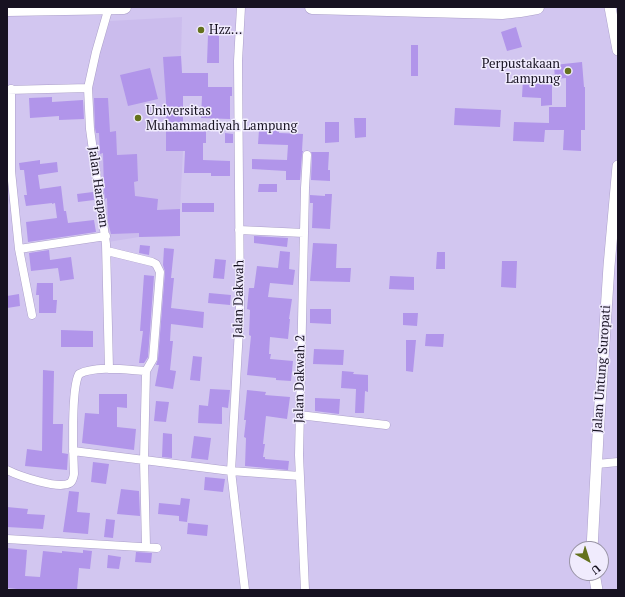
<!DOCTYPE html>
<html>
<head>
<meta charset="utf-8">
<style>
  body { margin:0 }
  #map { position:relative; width:625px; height:597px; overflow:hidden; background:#d2c6f0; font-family:"PT Serif",serif }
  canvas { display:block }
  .frame { position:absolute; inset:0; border:8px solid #171221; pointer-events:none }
  .north { position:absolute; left:569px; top:541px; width:40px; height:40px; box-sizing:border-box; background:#f0ebfd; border:1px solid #9994a5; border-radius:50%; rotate:141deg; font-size:11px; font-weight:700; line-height:16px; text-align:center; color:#171221 }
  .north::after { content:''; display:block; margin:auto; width:14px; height:18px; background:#64721d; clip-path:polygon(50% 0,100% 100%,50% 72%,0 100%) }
</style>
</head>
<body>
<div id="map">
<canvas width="625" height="597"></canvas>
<div class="frame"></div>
<div class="north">U</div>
</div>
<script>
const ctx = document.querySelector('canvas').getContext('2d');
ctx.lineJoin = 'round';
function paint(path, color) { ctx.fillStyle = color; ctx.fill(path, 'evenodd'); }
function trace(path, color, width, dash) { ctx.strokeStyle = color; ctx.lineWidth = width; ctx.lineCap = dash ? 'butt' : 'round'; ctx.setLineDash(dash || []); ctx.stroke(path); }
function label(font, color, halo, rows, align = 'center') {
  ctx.font = font + ' "PT Serif",serif'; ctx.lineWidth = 3; ctx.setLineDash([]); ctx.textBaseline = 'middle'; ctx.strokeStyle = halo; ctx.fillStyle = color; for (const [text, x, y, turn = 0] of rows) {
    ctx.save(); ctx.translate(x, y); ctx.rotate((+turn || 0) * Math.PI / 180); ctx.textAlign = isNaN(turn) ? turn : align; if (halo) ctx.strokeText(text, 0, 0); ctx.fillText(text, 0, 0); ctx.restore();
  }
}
const built = new Path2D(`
  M182 17 181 56 183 100V151L180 209V236L139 237 108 242 106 208 97 164 94 133 92 99 94 69 110 21Z`);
const building = new Path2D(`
  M516 27 522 47 507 51 501 32Z
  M208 35H219V63H207Z
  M411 45H418V76H411Z
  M181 56 182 73H208V87H232V96H230V119L201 118 202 96H183V127L206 128V143H203V160L230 161V176H211V173H184L185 151H166V101L163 57Z
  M582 62 584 87H585V130H581V151L563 150 564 130H545L544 142 513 141 514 122 549 123V107H566V78L555 79 554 65Z
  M150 68 158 99 128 106 120 75Z
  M523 79H535V84L552 83V105L541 106V98L522 97Z
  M52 97V102L83 100 84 119 59 120V116L30 118 29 98Z
  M94 98H108L110 132 116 131 117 155 137 154 138 181 134 182 135 196 158 199 157 210 180 209V236L139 237V233L111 234 108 222 107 198 105 199 104 190 103 153 100 154 99 133H96L95 128Z
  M455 108 501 110 500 127 454 125Z
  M354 118H366V137L355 138Z
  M325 122H339V142L325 143Z
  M259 130 279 131V133L303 134 302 151H303L302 155 300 180H286V171L252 169V159L287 160 288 145 258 144Z
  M225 133 233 134V143H225Z
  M311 152H329L328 170H330V181L311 180 312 155Z
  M40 160V164L57 162 58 172 38 175 40 189 61 186 64 211H66L68 223 94 220 96 232 28 242 26 222 57 218 55 203 52 204V203L26 206 24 195H27L24 170H20L19 163Z
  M259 184H277V192H258Z
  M93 192 94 200 78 202 77 194Z
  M325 194H332L330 229 312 228 313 203H310V195L325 196Z
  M182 203H214V212H182Z
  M254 236 288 238 287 247 254 243Z
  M313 243 337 244 336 268H351L350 282 310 281Z
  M140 245 150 246 149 255 139 253Z
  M164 248 174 249 171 278H174L171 308 204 312 203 328 171 324 170 341H173L170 370 176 371 173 389 155 386 159 365H156L158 359 165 272 163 265Z
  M49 250 50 260 71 257 74 279 60 281 58 268 31 271 29 253Z
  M280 251 290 252 289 269 295 270 293 285 270 283 268 297 292 299 289 319H290L288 339 270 337 269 354H271L270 359 293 361 291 381 276 380V378L247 375 251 336 249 335 250 310 247 309 249 288H254L257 266 278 268Z
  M437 252H445V269H436Z
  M215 259 226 260 224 279 213 278Z
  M502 261H517L516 288 501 287Z
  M144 275 154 276 148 357 144 363H139L143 331H140Z
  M390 276 414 277V290L389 289Z
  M37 283H53V300H57L56 313H39V295H36Z
  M209 293 231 295 230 305 208 303Z
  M19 294 20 306 7 308V296Z
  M310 309H331V324L310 323Z
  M403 313H418L417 326 403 325Z
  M61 330 93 331V347H61Z
  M426 334H444L443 347 425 346Z
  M406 340H416L413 372 406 371Z
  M314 349 344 350 343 365 313 364Z
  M193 356 202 357 200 381 190 380Z
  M43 370 54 371 53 424H63L62 453 68 454 67 470 25 466 27 449 42 451Z
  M342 371 354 372 353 374 368 375V392L365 391 364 413H355L356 389 341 388Z
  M210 389 230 390 228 408 222 407V424L198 423 199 405 208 406Z
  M247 390 266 392 265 395 290 397 287 419 266 416 263 444H265L263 457H265V459L289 461 288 470 245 466 246 438 244 437 246 420H244Z
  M99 394H127V408L117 407V427L136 429 134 450 82 443 85 413 99 414Z
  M315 398 340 399 339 414 315 411Z
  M156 401 169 402 166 422 154 421Z
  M163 433 172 434V458L162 457Z
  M194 436 211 438 208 460 191 458Z
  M93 462 109 464 106 484 91 482Z
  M205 477 225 479 223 492 204 490Z
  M121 489 139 491 140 516 117 514Z
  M69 491 79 492 77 512 90 513 88 534 63 532Z
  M181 498 190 499 187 522 179 521V516L158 514 159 503 180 505Z
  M7 507 28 509 27 514 45 515 43 529 7 527Z
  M106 519 115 520 113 538 104 537Z
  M188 523 208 525 207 536 187 534Z
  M7 548 27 550 25 576 40 577 43 551 62 553V551L83 553V550L92 551 90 569 79 568 77 590H27L7 588Z
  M136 552 152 553 151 563 135 562Z
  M108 555 121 557 119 569 107 568Z`);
const street = new Path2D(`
  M241 7 238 61 240 311 231 471 245 590
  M11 89V171L19 249 32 315
  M7 90 88 88
  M239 230 304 233 299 455 305 590
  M304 233 305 188 307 155
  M19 249 106 236
  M107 251 152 262 156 264 160 272 153 359 146 371 144 460 146 546
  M109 369 106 244 90 129 88 88 96 52 109 7
  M299 415 386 425
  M73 451 231 471 300 476
  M597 464 618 462
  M7 470C19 476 59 490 70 483 73 481 73 478 74 474 73 455 71 388 79 374 96 365 128 370 146 371
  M7 539 157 548`);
const secondary = new Path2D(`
  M610 7 618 50
  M592 549 598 435 609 266 618 166
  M594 573 597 590`);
const highway = new Path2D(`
  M312 7 502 12 520 10 537 7
  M7 9 124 7`);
const markers = [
  [201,30,4,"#64721d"],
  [568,71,4,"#64721d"],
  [138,118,4,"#64721d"]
];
const poiNames = [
  ["Hzz...",209,30],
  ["Perpustakaan",560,64,"right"],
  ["Lampung",560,79,"right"],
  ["Universitas",146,111],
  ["Muhammadiyah Lampung",146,126]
];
const streetNames = [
  ["Jalan Harapan",98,187,82],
  ["Jalan Dakwah",239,299,-89],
  ["Jalan Untung Suropati",602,369,-86],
  ["Jalan Dakwah 2",300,379,-89]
];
paint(built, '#cbbced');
paint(building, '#b195ea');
trace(street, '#aca0c9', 9);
trace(secondary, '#aca0c9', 12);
trace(highway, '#aca0c9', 15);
trace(street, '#fff', 8);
trace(secondary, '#fff', 11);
trace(highway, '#fff', 14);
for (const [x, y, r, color] of markers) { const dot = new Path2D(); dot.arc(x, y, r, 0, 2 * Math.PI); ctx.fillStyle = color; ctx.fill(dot); trace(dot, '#f0ebfd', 1.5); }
label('13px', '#171221', '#f0ebfd', poiNames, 'left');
label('13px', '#171221', '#f0ebfd', streetNames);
</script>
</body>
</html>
